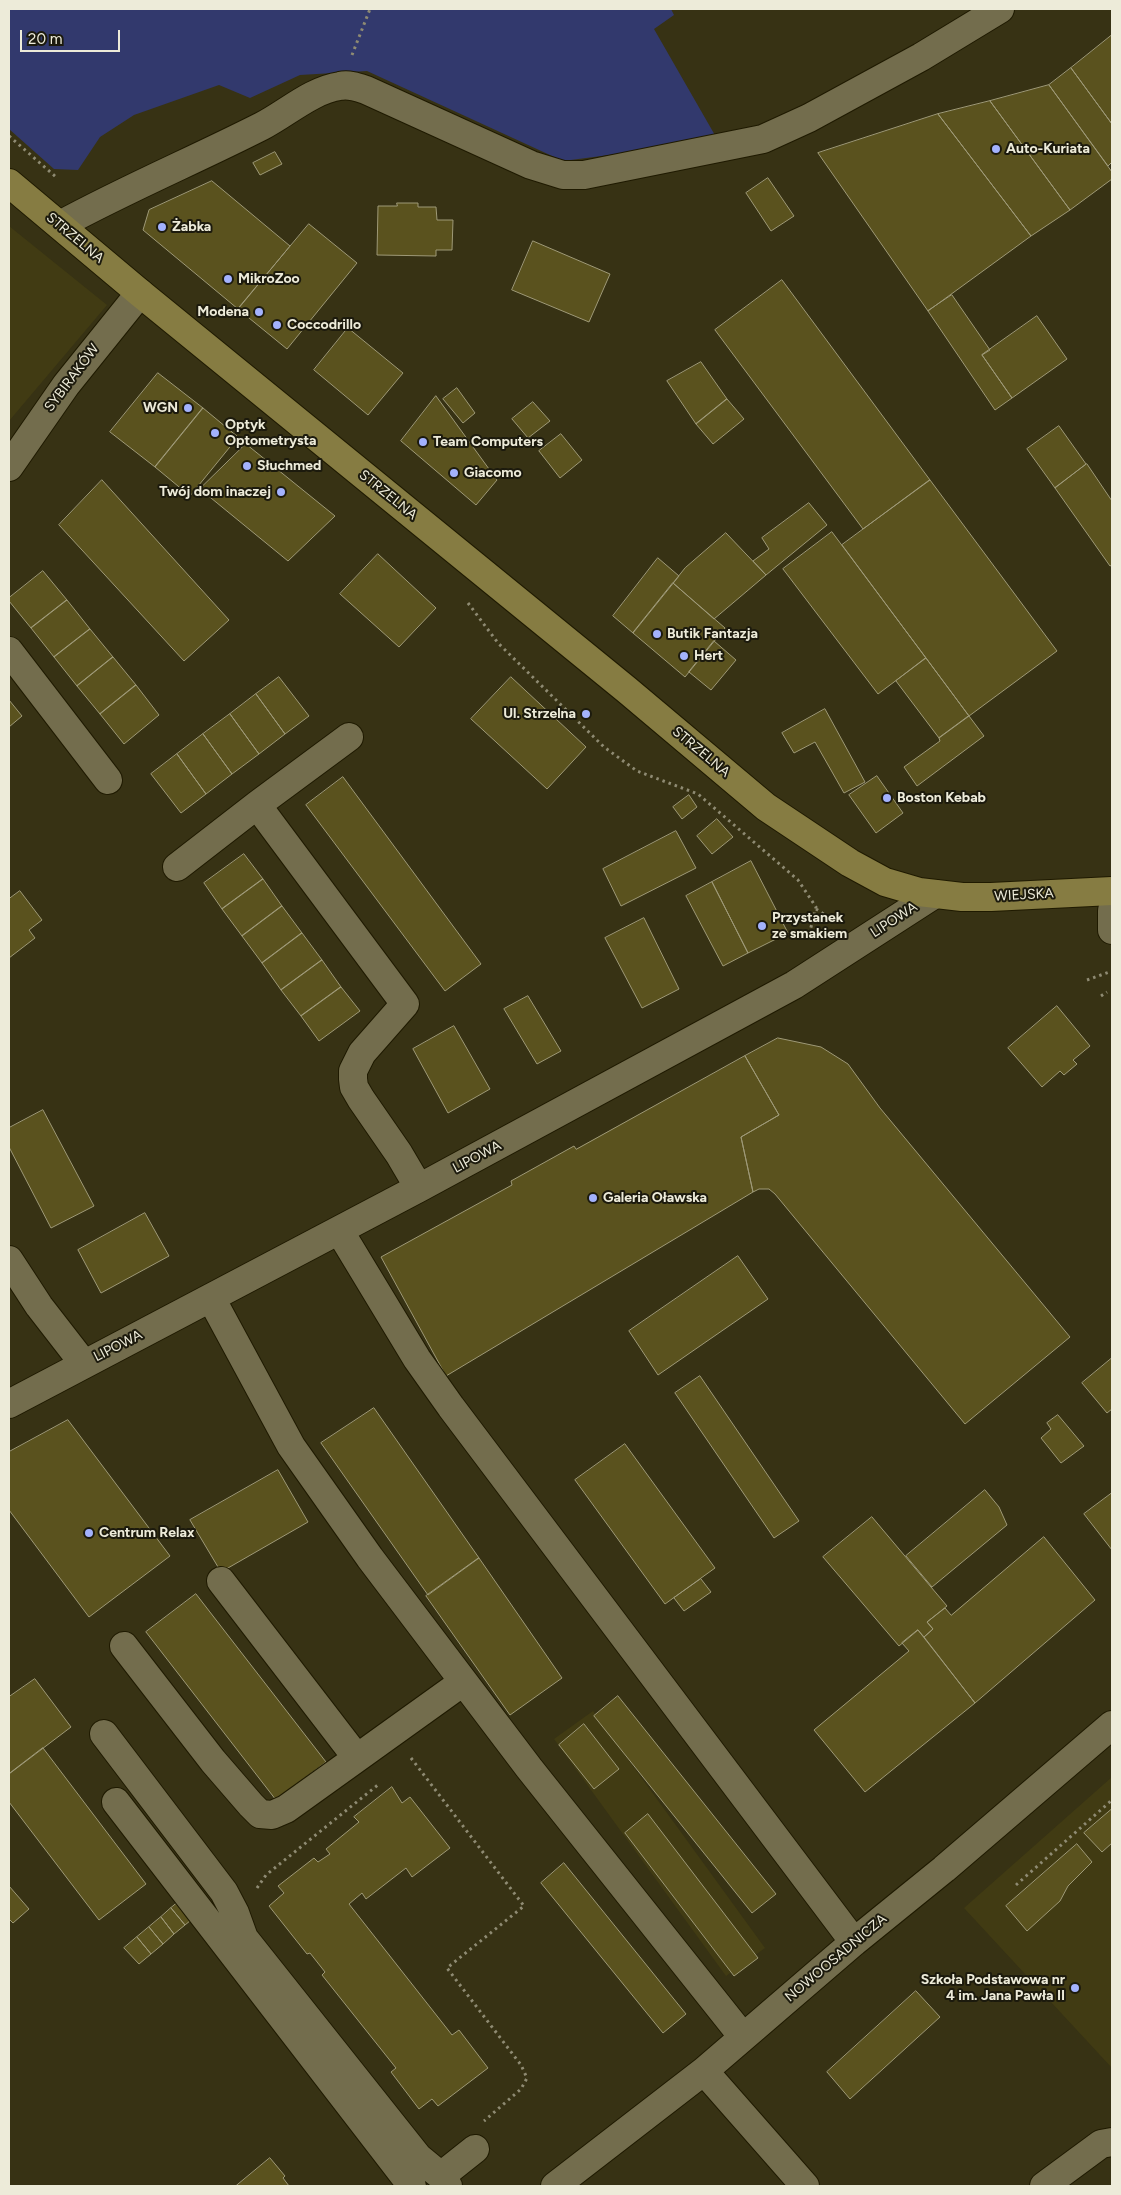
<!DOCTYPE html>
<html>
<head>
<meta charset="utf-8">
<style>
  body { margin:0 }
  #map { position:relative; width:1121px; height:2195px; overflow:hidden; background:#373214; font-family:Figtree,sans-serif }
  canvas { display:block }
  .frame { position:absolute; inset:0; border:10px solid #edebd9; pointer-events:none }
  .scale { position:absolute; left:20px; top:30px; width:100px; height:22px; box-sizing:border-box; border:2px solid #edebd9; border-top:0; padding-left:6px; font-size:15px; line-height:18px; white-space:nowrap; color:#edebd9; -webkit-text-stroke:4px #1c1a0d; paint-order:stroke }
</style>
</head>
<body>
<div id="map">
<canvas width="1121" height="2195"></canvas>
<div class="frame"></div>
<div class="scale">20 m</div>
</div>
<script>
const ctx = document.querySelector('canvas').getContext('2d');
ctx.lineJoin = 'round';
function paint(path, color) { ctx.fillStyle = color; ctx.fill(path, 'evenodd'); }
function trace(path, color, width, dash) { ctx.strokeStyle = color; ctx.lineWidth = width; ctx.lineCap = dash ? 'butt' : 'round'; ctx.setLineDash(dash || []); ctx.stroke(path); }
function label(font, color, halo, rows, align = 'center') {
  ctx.font = font + ' Figtree,sans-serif'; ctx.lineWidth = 4; ctx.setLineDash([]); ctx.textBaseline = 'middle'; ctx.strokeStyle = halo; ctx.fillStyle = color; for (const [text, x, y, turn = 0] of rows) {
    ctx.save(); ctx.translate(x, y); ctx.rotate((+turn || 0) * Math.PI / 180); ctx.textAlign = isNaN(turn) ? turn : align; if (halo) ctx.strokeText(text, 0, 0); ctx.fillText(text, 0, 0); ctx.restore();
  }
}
const built = new Path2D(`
  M9 226 107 305 9 421Z
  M593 1711 765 1948 726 1976 554 1739Z
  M1112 1777V2068L964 1908Z`);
const green = new Path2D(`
  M9 9H671L674 15 654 29 716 137 640 151 563 161 367 71 300 75 250 98 219 85 134 115 100 137 78 170 54 169 9 129Z`);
const building = new Path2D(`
  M1112 35V124L1071 68Z
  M1071 68 1112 124V162L1108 166 1049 85Z
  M1049 85 1112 172V179L1070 210 990 101Z
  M990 101 1070 210 1031 236 938 114Z
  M938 114 1031 236 928 311 818 153Z
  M275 152 282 164 260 175 253 163Z
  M768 178 794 216 771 231 746 193Z
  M212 181 290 246 238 309 143 230 149 210Z
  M397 203H418V207H436L437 220H453L452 250H436V256L377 255 378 206H397Z
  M309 224 357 263 287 349 238 309Z
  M533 241 610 274 589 322 512 290Z
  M782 280 930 480 863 529 715 330Z
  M952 295 990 350 982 355 1012 398 995 410 928 311Z
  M1037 316 1067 359 1012 398 982 355Z
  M348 328 403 373 368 415 314 370Z
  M701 362 727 399 696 424 667 381Z
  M158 373 203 408 155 467 110 432Z
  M457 388 475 413 463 423 443 399Z
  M436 396 497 480 476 505 401 441Z
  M727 399 744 419 713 444 696 424Z
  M533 402 550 421 528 438 512 419Z
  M203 408 238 437 190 496 155 467Z
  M1059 426 1086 464 1055 488 1027 449Z
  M561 434 582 460 560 478 539 451Z
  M246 444 335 516 288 561 200 489Z
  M1087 464 1112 501V565L1110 566 1055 488Z
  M102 480 229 620 184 661 59 525Z
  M930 480 1057 651 969 716 842 545Z
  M809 503 827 525 766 575 753 561 769 549 762 538Z
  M832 532 926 658 878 694 783 569Z
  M726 533 766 575 714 619 673 583 685 568Z
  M378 554 436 608 399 647 340 594Z
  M658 558 679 576 633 633 613 616Z
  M43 571 67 600 31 628 9 601V598Z
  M673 583 725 628 685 677 633 633Z
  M67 600 90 629 54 657 31 628Z
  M90 629 113 657 77 686 54 657Z
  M714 641 736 660 711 690 689 672Z
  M113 657 136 685 100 714 77 686Z
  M926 658 969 716 939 738 896 681Z
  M279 677 309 716 285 734 256 694Z
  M511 677 586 747 547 789 471 719Z
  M136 685 159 715 124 744 100 714Z
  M256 694 285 734 259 754 230 714Z
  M9 700 22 716 9 727Z
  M825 709 865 782 844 793 815 742 794 753 782 733Z
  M230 714 259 754 232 774 203 734Z
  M969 716 984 736 917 786 904 767 940 741 939 738Z
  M203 734 232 774 206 794 177 754Z
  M177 754 206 794 181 813 151 774Z
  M877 776 903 813 876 833 849 795Z
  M343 777 481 964 445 991 306 805Z
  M689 795 697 807 682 819 673 807Z
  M717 819 733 837 712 854 697 836Z
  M676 831 696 868 621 906 603 869Z
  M244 854 263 879 222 909 204 883Z
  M751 861 788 933 748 953 712 882Z
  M263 879 282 906 242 936 222 909Z
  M712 882 748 953 723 966 686 896Z
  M20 891 42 920 29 930 35 938 9 958V899Z
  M282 906 302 933 262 963 242 936Z
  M644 918 679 989 642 1008 605 938Z
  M302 933 322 960 281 990 262 963Z
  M322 960 341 987 301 1016 281 990Z
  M341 987 360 1011 319 1041 301 1016Z
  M528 996 561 1051 537 1064 504 1009Z
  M1057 1006 1090 1046 1073 1060 1077 1064 1064 1075 1060 1071 1042 1087 1008 1048Z
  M454 1026 490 1089 448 1113 413 1049Z
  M778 1038 821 1047 848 1064 880 1108 1070 1337 965 1424 775 1194 769 1189H759L753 1192 741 1137 779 1115 745 1056Z
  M745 1056 779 1115 741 1137 753 1192 446 1376 381 1257 512 1185 511 1181 574 1146 576 1149Z
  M43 1110 94 1206 51 1228 9 1147V1128Z
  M145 1213 169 1256 101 1293 78 1250Z
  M738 1256 768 1299 658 1375 629 1331Z
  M1112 1358V1409L1107 1413 1082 1383Z
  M700 1376 799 1521 774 1538 675 1393Z
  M374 1408 479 1558 428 1595 321 1443Z
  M1058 1415 1084 1446 1061 1463 1041 1438 1051 1429 1047 1423Z
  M68 1420 170 1556 89 1617 9 1510V1452Z
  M625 1444 715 1568 665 1604 575 1480Z
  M278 1470 308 1522 221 1572 190 1520Z
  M985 1490 999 1507 1007 1525 932 1587 906 1556Z
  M1112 1493V1550L1084 1514Z
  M872 1517 947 1606 927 1622 933 1629 924 1637 918 1630 899 1646 823 1557Z
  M1044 1537 1095 1600 975 1703 924 1637 933 1629 927 1622 945 1608 951 1615Z
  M479 1558 562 1678 510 1715 426 1596Z
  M701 1579 711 1592 684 1611 674 1598Z
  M196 1594 326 1762 276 1800 146 1632Z
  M918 1630 975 1703 865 1792 814 1730 909 1651 902 1643Z
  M35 1679 71 1727 9 1774V1697Z
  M618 1696 776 1894 752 1913 594 1716Z
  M584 1724 619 1769 594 1789 559 1745Z
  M43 1748 146 1884 99 1920 9 1802V1774Z
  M392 1787 402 1803 410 1797 450 1848 412 1877 406 1868 366 1899 362 1893 349 1904 452 2035 459 2030 488 2068 438 2106 432 2099 419 2109 391 2072 396 2068 322 1975 325 1972 310 1953 307 1954 269 1906 284 1893 278 1886 314 1858 318 1862 330 1854 326 1849 359 1822 354 1817Z
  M1112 1809V1843L1102 1852 1084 1833Z
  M648 1814 758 1958 734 1976 625 1833Z
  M1077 1844 1092 1862 1068 1886 1060 1901 1027 1931 1006 1906Z
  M564 1863 686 2014 663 2033 541 1883Z
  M9 1886 29 1909 13 1923 9 1919Z
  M182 1899 196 1916 185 1925 171 1908Z
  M171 1908 185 1925 174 1934 161 1917Z
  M161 1917 174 1934 163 1944 149 1927Z
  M149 1927 163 1944 151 1954 137 1937Z
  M137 1937 151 1954 139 1964 124 1948Z
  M916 1991 940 2017 850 2099 827 2072Z
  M270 2158 285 2176 283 2178 289 2186H236Z`);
const path = new Path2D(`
  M352 55 370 9
  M9 136 56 177
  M468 603 498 643 604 747 637 771 698 794 798 880 816 907 808 939
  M816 909 836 922
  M1087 980 1112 971
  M1101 996 1107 992
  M411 1758 524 1906 447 1968 521 2065 527 2078 521 2089 484 2121
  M1016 1885 1112 1800
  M257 1888 266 1875 379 1784`);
const minor = new Path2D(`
  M60 225C126 189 195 160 262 126 287 113 312 90 340 86 349 84 357 87 366 90L531 165 563 175H584L763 139 809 118 921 57 1000 9
  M9 467 66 385 140 293
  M9 651 108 780
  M257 805 349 737
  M177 867 257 805 405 1004 362 1053 353 1071V1079L354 1087 361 1099 399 1154 419 1188
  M1112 911V930
  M339 1230 417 1359 451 1407 854 1942
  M9 1260 39 1306 84 1364
  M211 1298 291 1446 370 1558 529 1768 743 2037
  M9 1404 419 1188 794 985 935 894
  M221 1581 357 1758
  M124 1646 213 1761 251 1805 260 1814 272 1815 286 1809 463 1682
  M104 1734 224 1892 235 1913 244 1938 418 2157 441 2176
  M116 1802 412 2186
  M704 2071 805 2186
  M448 2186 441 2176 475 2149
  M555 2186 704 2071 854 1942 944 1869 1112 1725
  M1044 2186 1101 2144 1112 2142`);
const major = new Path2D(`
  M9 183 140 293 627 690 766 807 850 863 885 882 919 892 962 897H991L1112 891`);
const markers = [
  [996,149,5,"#a3b2fd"],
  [162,227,5,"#a3b2fd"],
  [228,279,5,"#a3b2fd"],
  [259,312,5,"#a3b2fd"],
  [277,325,5,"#a3b2fd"],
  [188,408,5,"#a3b2fd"],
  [215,433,5,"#a3b2fd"],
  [423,442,5,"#a3b2fd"],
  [247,466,5,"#a3b2fd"],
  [454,473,5,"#a3b2fd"],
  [281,492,5,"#a3b2fd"],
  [657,634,5,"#a3b2fd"],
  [684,656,5,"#a3b2fd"],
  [586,714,5,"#a3b2fd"],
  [887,798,5,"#a3b2fd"],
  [762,926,5,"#a3b2fd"],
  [593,1198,5,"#a3b2fd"],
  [89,1533,5,"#a3b2fd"],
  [1075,1988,5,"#a3b2fd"]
];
const poiNames = [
  ["Auto-Kuriata",1006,149],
  ["Żabka",172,227],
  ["MikroZoo",238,279],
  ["Modena",249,312,"right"],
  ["Coccodrillo",287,325],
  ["WGN",178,408,"right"],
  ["Optyk",225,425],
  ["Optometrysta",225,441],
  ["Team Computers",433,442],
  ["Słuchmed",257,466],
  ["Giacomo",464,473],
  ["Twój dom inaczej",271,492,"right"],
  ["Butik Fantazja",667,634],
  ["Hert",694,656],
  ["Ul. Strzelna",576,714,"right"],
  ["Boston Kebab",897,798],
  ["Przystanek",772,918],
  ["ze smakiem",772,934],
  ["Galeria Oławska",603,1198],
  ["Centrum Relax",99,1533],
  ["Szkoła Podstawowa nr",1065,1980,"right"],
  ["4 im. Jana Pawła II",1065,1996,"right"]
];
const streetNames = [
  ["STRZELNA",75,238,40],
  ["SYBIRAKÓW",72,378,-53],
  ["STRZELNA",388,495,39],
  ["STRZELNA",701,752,40],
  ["WIEJSKA",1024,895,-3],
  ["LIPOWA",894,920,-33],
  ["LIPOWA",477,1157,-28],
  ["LIPOWA",118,1346,-27],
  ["NOWOOSADNICZA",836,1958,-40]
];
paint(built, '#413b13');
paint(green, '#32396d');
paint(building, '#5a521e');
trace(building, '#9e9977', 1);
trace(minor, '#1f1a00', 30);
trace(major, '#1f1a00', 30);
trace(path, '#8f8b73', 3, [2.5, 4]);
trace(minor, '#736d4d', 28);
trace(major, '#867c42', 28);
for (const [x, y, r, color] of markers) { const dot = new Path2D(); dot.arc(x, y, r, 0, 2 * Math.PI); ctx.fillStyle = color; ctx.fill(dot); trace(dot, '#1c1a0d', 2); }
label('bold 14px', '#edebd9', '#1c1a0d', poiNames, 'left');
label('14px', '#edebd9', '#1c1a0d', streetNames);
</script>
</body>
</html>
